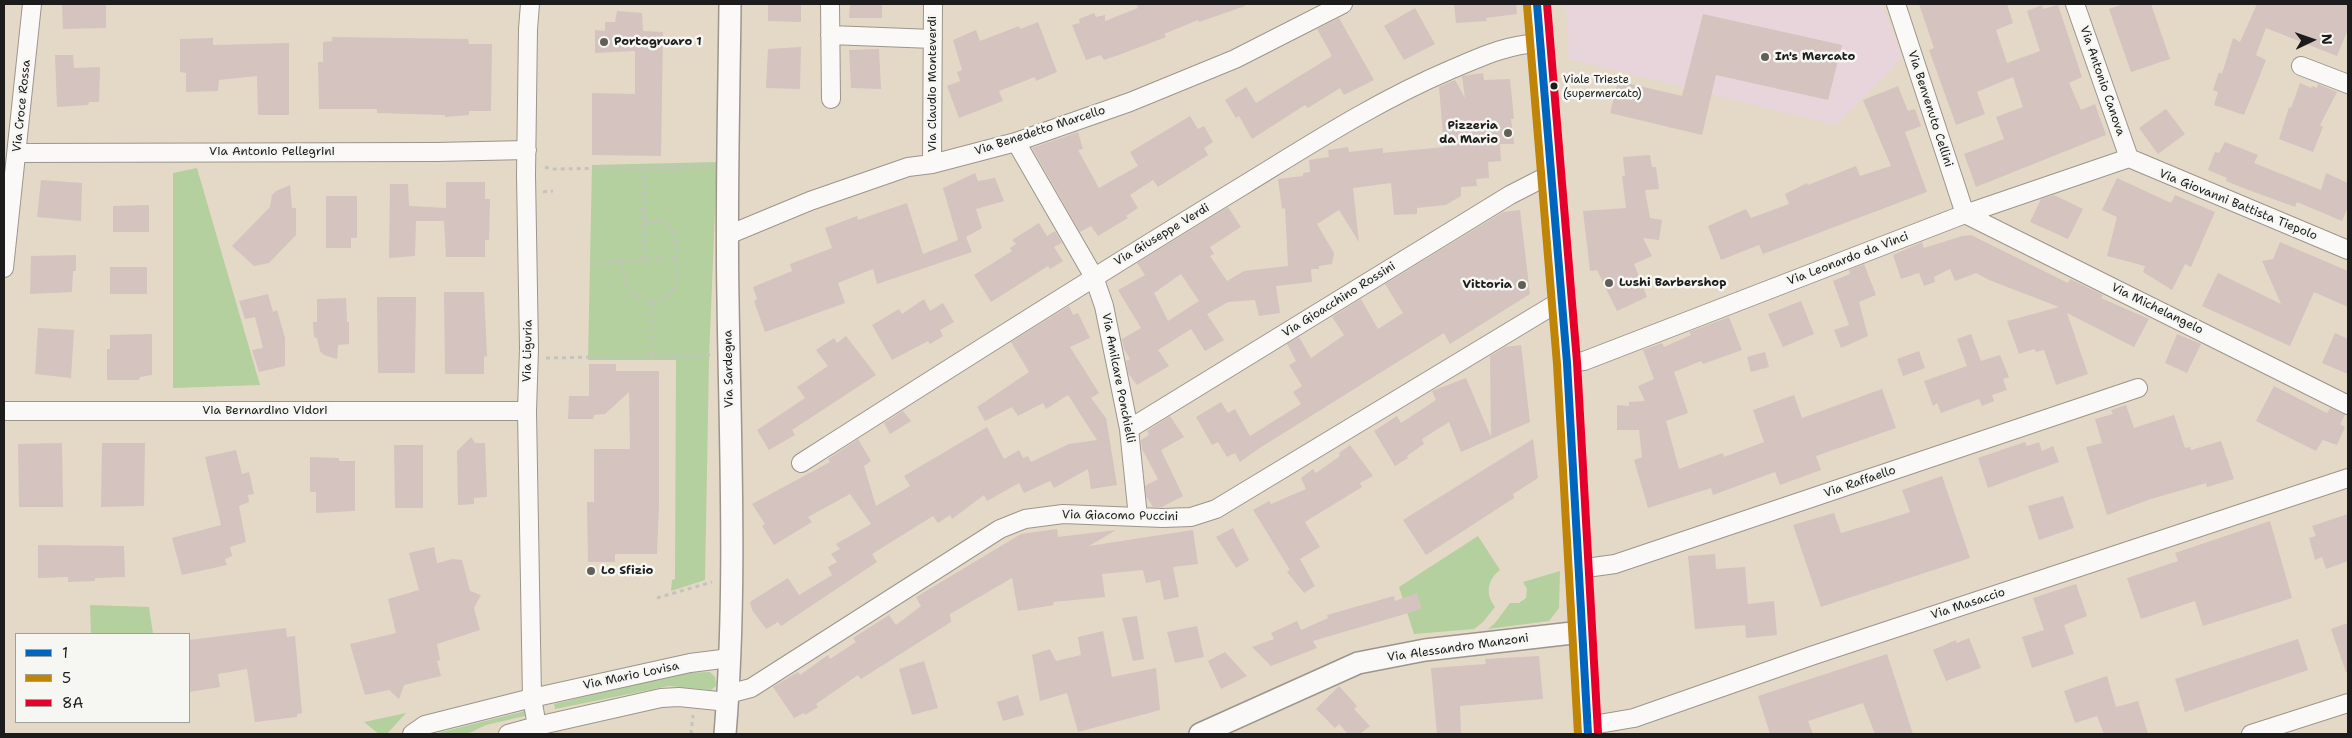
<!DOCTYPE html>
<html>
<head>
<meta charset="utf-8">
<style>
  body { margin:0 }
  #map { position:relative; width:2352px; height:738px; overflow:hidden; background:#e4d9c7; font-family:"Shantell Sans",sans-serif }
  canvas { display:block }
  .frame { position:absolute; inset:0; border:5px solid #1c1c1c; pointer-events:none }
  .legend { position:absolute; left:15px; top:633px; width:175px; height:90px; box-sizing:border-box; background:#f6f6f2; border:1px solid #9f9f9c; margin:0; padding:6px 9px; list-style:none; font-size:15px; color:#1c1c1c }
  .legend li { display:flex; align-items:center; gap:10px; height:25px }
  .legend b { width:25px; border:1px solid #9f9f9c }
  .north { position:absolute; left:2287px; top:15px; width:50px; height:50px; -webkit-text-stroke:4px #f6f6f2; paint-order:stroke; rotate:87deg; font-size:14px; font-weight:700; line-height:20px; text-align:center; color:#1c1c1c }
  .north::after { content:''; display:block; margin:auto; width:18px; height:22px; background:#1c1c1c; clip-path:polygon(50% 0,100% 100%,50% 72%,0 100%) }
</style>
</head>
<body>
<div id="map">
<canvas width="2352" height="738"></canvas>
<div class="frame"></div>
<ul class="legend">
<li><b style="height:6px;background:#0065bd"></b>1</li>
<li><b style="height:6px;background:#c08407"></b>5</li>
<li><b style="height:6px;background:#e4002b"></b>8A</li>
</ul>
<div class="north">N</div>
</div>
<script>
const ctx = document.querySelector('canvas').getContext('2d');
ctx.lineJoin = 'round';
function paint(path, color) { ctx.fillStyle = color; ctx.fill(path, 'evenodd'); }
function trace(path, color, width, dash) { ctx.strokeStyle = color; ctx.lineWidth = width; ctx.lineCap = dash ? 'butt' : 'round'; ctx.setLineDash(dash || []); ctx.stroke(path); }
function label(font, color, halo, rows, align = 'center') {
  ctx.font = font + ' "Shantell Sans",sans-serif'; ctx.lineWidth = 5; ctx.setLineDash([]); ctx.textBaseline = 'middle'; ctx.strokeStyle = halo; ctx.fillStyle = color; for (const [text, x, y, turn = 0] of rows) {
    ctx.save(); ctx.translate(x, y); ctx.rotate((+turn || 0) * Math.PI / 180); ctx.textAlign = isNaN(turn) ? turn : align; if (halo) ctx.strokeText(text, 0, 0); ctx.fillText(text, 0, 0); ctx.restore();
  }
}
const built = new Path2D(`
  M1566 4H1882L1902 58 1836 125 1569 59Z`);
const green = new Path2D(`
  M717 162 709 359 705 580 671 591 672 580 675 579 676 360H588L592 165Z
  M197 168 260 385 173 388V173Z
  M1478 536 1500 570C1487 580 1485 594 1495 607L1483 622 1474 629 1414 634 1399 587Z
  M1560 571 1559 608 1549 621 1488 629 1495 623 1510 603H1519L1526 598 1527 589 1523 582Z
  M90 605 149 607 153 634H91Z
  M710 672 715 677 716 686 711 690 669 686 555 709 554 704 683 673Z
  M529 710V715L486 725 467 734H434Z
  M406 713 387 734H379L364 722Z`);
const building = new Path2D(`
  M62 4H106V28L63 29Z
  M768 4H801V22L768 21Z
  M850 4H882V18H849Z
  M1136 4H1244L1245 6 1199 22 1198 20 1164 34 1166 37 1124 53 1104 60 1101 55 1086 60 1072 25 1080 23 1079 19 1094 13 1096 17 1105 15V21L1138 8Z
  M1454 4H1516L1517 14 1486 18 1487 21 1456 23Z
  M1919 4H2007L2013 23 1996 30 2007 63 2040 51 2027 11 2042 5 2043 9 2058 5 2082 77 2069 83 2081 110 2095 104 2106 135 1976 187 1964 154 2004 139 1996 117 2023 107 2013 77 1977 92 1985 114 1956 125 1929 50 1934 48Z
  M2124 4H2151L2170 59 2131 72 2109 9Z
  M2257 4H2348V29L2337 56 2266 28 2256 55 2266 60 2244 115 2214 105 2218 92 2213 90 2219 72 2222 74 2233 38 2240 42Z
  M1415 8 1435 44 1404 60 1384 26Z
  M617 11 642 13 643 31 663 32 661 156 592 155V93L635 94V51L595 53V30L605 31V22H615Z
  M1703 14 1842 45 1828 100 1716 75 1702 135 1610 113 1618 81 1682 96Z
  M1339 18 1374 80 1344 95 1340 88 1308 108 1305 105 1252 139 1239 116 1236 118 1225 100 1246 87 1256 103 1332 56 1317 29Z
  M1038 22 1057 72 1036 81 1035 77 999 91 1003 101 959 118 947 86 960 81 957 72 962 70 953 40 976 30 980 41 1019 26 1020 29Z
  M332 37 468 39 469 44H492L491 111H469V115L445 117V115L377 113V109H319L318 62H323V42L332 41Z
  M213 38V45L289 43V115H258L257 76 219 80 218 91 186 92V73L180 72V39Z
  M801 47 800 89 766 88 768 49Z
  M879 49 881 89 851 88 849 50Z
  M55 55H73L74 68 100 67 99 102H89L88 105 57 107Z
  M1483 73 1484 80 1510 79 1514 119H1511L1514 144H1500L1501 161 1488 162 1489 178 1476 179 1477 186 1461 187V196L1446 205 1417 208V214L1394 215 1391 183 1353 188 1359 242 1339 210 1317 224 1334 253 1332 264 1319 266V269H1311L1312 282 1276 286 1280 313 1259 316 1255 300 1228 302 1207 314 1224 340 1205 351 1191 329 1158 350 1169 366 1137 385 1128 373 1126 361 1130 359 1124 349 1122 339 1141 328 1118 290 1145 275 1137 263 1228 207 1241 227 1210 247 1214 254 1210 256 1227 281 1244 271 1288 266 1285 208 1282 209 1278 179 1303 176V173L1310 172 1309 160 1329 157 1328 150 1348 147 1349 152 1383 148V153L1444 147 1439 87 1455 80 1465 98 1462 76ZM1181 274 1199 301 1168 321 1154 293Z
  M2300 83 2311 88 2312 86 2317 88 2318 84 2337 92 2320 125 2323 127 2313 152 2279 139 2289 107 2291 108Z
  M1898 86 1908 111 1915 109 1921 126 1905 132 1927 192 1763 254 1759 245 1721 260 1708 226 1746 209 1751 218 1789 204 1785 194 1807 183 1808 185 1856 166 1860 176 1891 166 1863 100Z
  M2166 109 2185 134 2158 154 2139 128Z
  M1190 116 1198 129 1204 126 1213 142 1204 148 1208 155 1158 187 1153 180 1130 195 1138 208 1126 216 1128 218 1098 236 1091 226 1080 232 1032 148 1078 132 1083 149 1078 150 1099 188 1138 166 1130 152Z
  M2225 142 2258 155 2254 163 2321 190 2326 173 2348 183V207L2342 221 2297 202 2295 207 2243 188 2226 181 2227 178 2208 170 2215 152 2219 153Z
  M1650 155 1652 167H1656L1659 189 1645 190 1650 218 1662 220 1659 240 1643 238 1652 256 1634 264 1647 297 1617 311 1597 270 1590 271 1583 211 1626 208 1622 176H1625L1623 157Z
  M975 173 978 181 995 178 1004 201 976 209 982 228 966 237 972 252 877 284 873 269 838 283 845 303 765 332 754 301 757 299 753 287 792 271 790 264 832 248 825 228 857 216 858 220 907 203 923 254 958 240 943 188Z
  M2117 178 2171 203 2175 195 2215 212 2191 267 2185 264 2172 290 2143 272 2145 266 2107 256 2117 217 2102 210Z
  M41 180 82 183 81 221 37 217Z
  M446 182H485V199H490L489 240H485V257H446L444 221H416L415 256 389 258 390 184H408L409 206 446 208Z
  M290 185 292 208H296V235L269 263 254 266 232 246 270 207 272 195 276 191Z
  M2054 195 2083 209 2068 239 2030 222 2041 199Z
  M326 196H357V238H351V248H326Z
  M149 205V232H113V206Z
  M1520 210 1530 294 1450 344 1444 333 1258 449 1240 462 1235 453 1227 457 1218 442 1212 445 1196 417 1221 402 1228 413 1235 409 1250 436 1301 404 1293 392 1302 386 1289 365 1296 361 1287 344 1299 337 1311 358 1344 335 1332 317 1361 299 1378 329 1403 313 1385 284 1503 212Z
  M1039 223 1047 236 1055 231 1062 243 1054 247 1063 261 1050 269 1048 266 991 302 974 275 1012 251 1010 248 1016 244 1012 240Z
  M1971 235 2068 283 2070 279 2093 290 2103 295 2101 298 2149 319 2134 347 2067 313 2088 374 2056 385 2044 350 2036 352 2034 349 2019 354 2007 321 2059 307 1989 280 1976 273 1955 281 1950 269 1934 277 1935 282 1924 286 1919 273 1901 279 1893 255 1922 242 1924 248 1962 236Z
  M2280 242 2348 271V307L2314 292 2290 346 2202 306 2218 273 2281 304 2262 261 2273 259Z
  M76 255V271H73L72 292 30 294 31 256Z
  M1864 264 1876 295 1859 302 1868 336 1841 348 1834 330 1849 325 1833 281 1850 274 1849 270Z
  M110 267H147V294H110Z
  M444 292H484L487 357 484 356V374H445Z
  M268 294 273 312 277 310 285 338V366L259 372 252 350 263 348 255 317 245 319 239 301Z
  M377 297H416L415 373H378Z
  M346 298 347 322H349V344L338 345 337 359 324 355 320 351 317 338 314 337 313 322H317V299Z
  M924 299 930 311 943 303 954 322 940 330 943 336 930 344 928 341 892 360 872 325 899 309 902 314Z
  M1801 301 1814 334 1783 347 1768 314Z
  M1069 306 1073 315 1078 313 1090 338 1070 347 1099 393 1091 398 1106 418 1117 485 1091 489 1088 469 1054 488 1050 481 1024 493 1019 483 987 501 984 495 952 519 950 515 938 523 933 516 872 554 877 562 781 626 778 622 766 629 752 610 750 602 788 578 799 595 832 575 828 567 837 562 831 554 840 549 836 544 871 524 850 494 808 517 812 522 774 545 762 526 765 524 752 504 830 462 828 459 858 439 871 461 864 466 876 506 910 486 904 476 987 427 1004 459 1019 450 1023 458 1028 456 1031 462 1069 444 1097 440 1068 395 1046 409 1043 403 1018 416 1012 407 985 421 977 407 1029 372 1011 342Z
  M1729 317 1742 350 1703 364 1701 361 1674 372 1688 413 1666 421 1679 469 1723 453 1724 457 1764 442 1753 410 1794 395 1802 418 1882 389 1896 428 1816 456 1821 470 1780 485 1775 472 1713 495 1711 488 1648 508 1634 460 1642 457 1639 430H1617V405L1629 406V402L1645 401 1638 386 1654 379 1643 350 1662 343 1664 347 1691 335 1689 332Z
  M38 328 74 330 71 378 35 374Z
  M2335 333 2348 339V374L2322 363Z
  M152 334V375L140 377 139 380H107V349H110V335Z
  M1971 334 1981 361 2000 355 2009 377 2003 379 2007 390 1992 395 1994 401 1982 406 1979 399 1941 413 1937 403 1933 406 1924 381 1967 366 1957 339Z
  M2177 334 2201 344 2187 373 2165 363Z
  M846 336 876 375 792 430 795 435 769 450 757 430 805 398 797 387 828 366 816 350 834 338 837 343Z
  M1521 345 1530 422 1461 452 1449 422 1422 439 1424 444 1407 456 1408 458 1395 466 1374 431 1397 416 1401 423 1436 400 1432 391 1466 378 1491 437 1490 356 1505 347Z
  M1919 351 1925 368 1903 376 1897 359Z
  M1765 352 1769 367 1751 372 1747 357Z
  M589 364H616V371H659V504L657 554H615V562H588L587 502H594V449H630L629 392 605 414 594 415 593 419H568L569 396H589Z
  M2274 386 2327 413 2330 408 2345 415 2340 424 2345 427 2337 445 2323 440 2316 451 2256 421Z
  M2126 405 2134 428 2174 415 2185 448 2190 447 2191 450 2221 441 2234 479 2207 487 2206 483 2151 499 2107 515 2086 447 2102 443 2095 419 2113 414 2111 410Z
  M903 411 911 421 890 434 884 423Z
  M1170 416 1184 437 1161 450 1183 496 1162 507H1153L1146 496 1145 486 1158 479 1142 449 1141 440 1149 435 1147 431Z
  M471 437 475 443H485L487 497 474 498V504L458 505 457 451Z
  M1533 439 1538 478 1513 494 1514 498 1426 555 1403 520Z
  M2025 442 2027 446 2039 442 2042 451 2053 446 2059 462 1988 488 1978 458Z
  M62 443 63 507H19L18 444Z
  M102 443H145L144 506 101 507Z
  M394 445H423V508H395Z
  M1350 445 1373 476 1360 483 1362 487 1305 522 1320 547 1300 559 1315 586 1304 593 1287 572 1290 570 1253 510 1269 501 1271 504 1306 489 1301 478 1313 469 1316 473 1340 456 1339 453Z
  M236 450 242 474 249 472 254 494 248 495 249 502 239 506 246 542 230 547 232 556 225 559 227 565 182 575 172 538 221 525 205 457Z
  M310 457 339 458V461H355V511L316 513V492H310Z
  M1942 476 1970 558 1821 607 1793 525 1834 513 1841 533 1885 520 1910 512 1902 490Z
  M2063 496 2074 528 2039 540 2028 506Z
  M2348 514V561L2326 569 2322 557 2315 560 2309 538 2316 536 2312 526Z
  M2270 521 2292 598 2203 626 2195 601 2141 619 2127 578 2178 561 2175 553Z
  M1233 528 1249 560 1236 568 1216 537Z
  M1057 529 1058 537 1116 530 1089 546 1193 530 1198 564 1173 567 1179 597 1164 600 1160 580 1146 583 1143 570 1102 574 1105 597 1053 602 1054 605 1018 611 1012 578 950 614 951 622 861 679 858 675 816 704 818 707 805 715 804 713 794 718 773 687 798 672 800 675 828 655 830 659 856 642 853 638 889 615 896 625 921 606 916 597 1021 534Z
  M38 545 124 546 125 577 95 578V581L68 582V577L38 578Z
  M434 547 437 563 453 559 462 560 470 591 481 595 474 608 480 630 437 644 440 660 437 661 441 676 404 685 399 699 389 690 365 695 350 644 396 633 388 599 419 590 409 553Z
  M1715 554 1716 569 1745 567 1748 604 1774 601 1777 635 1746 638 1745 625 1695 629 1688 556Z
  M2076 584 2087 616 2064 625 2074 654 2032 668 2022 637 2044 630 2033 598Z
  M1417 593 1422 609 1313 641 1317 648 1271 666 1252 647 1274 639 1271 633 1297 621 1301 630 1328 618 1327 615 1394 596 1395 601Z
  M1137 616 1144 659 1133 661 1122 618Z
  M2348 623V672H2346L2331 629Z
  M1197 626 1204 657 1175 663 1167 632Z
  M286 628 287 637 295 636 302 713 297 714V717L255 722 247 669 218 674 220 687 189 692V640Z
  M1103 631 1112 677 1156 668 1160 710 1078 732 1067 693 1040 701 1032 655 1050 649 1056 661 1081 655 1078 637Z
  M1969 638 1981 668 1946 681 1933 650 1956 640 1957 643Z
  M2298 639 2308 670 2185 712 2175 679Z
  M1225 652 1247 676 1221 689 1208 661Z
  M1887 654 1913 734H1875L1863 703 1808 721 1813 734H1770L1758 696Z
  M1539 656 1543 699 1460 706 1461 734H1437L1431 668 1486 664 1485 659Z
  M924 661 938 708 912 715 899 669Z
  M2107 676 2116 707 2138 701 2148 734H2104L2097 716 2075 723 2064 691Z
  M1339 686 1357 706 1354 709 1370 726 1360 734H1348L1339 724 1335 728 1316 709Z
  M1018 695 1024 715 1003 721 997 702Z`);
const path = new Path2D(`
  M545 167 551 169 709 167
  M643 168 644 260 676 258
  M543 192 553 191
  M622 261C623 270 624 280 628 287 639 306 669 307 676 283 678 274 676 261 676 252 676 244 676 233 669 226 663 220 651 222 643 222
  M590 263 644 260
  M652 356V302
  M546 358 710 355
  M657 598 712 582
  M691 734 693 715`);
const minor = new Path2D(`
  M530 4 528 29 526 175 529 349 527 411 532 698 537 726
  M830 4 831 99
  M1896 4 1965 214 2348 405
  M2075 4 2129 158
  M830 35 933 39
  M2301 66 2348 84
  M1016 142 1094 277 1104 306 1129 429 1138 517
  M17 153 436 152 527 150
  M2129 158 2348 250
  M932 164 933 4
  M728 235 810 201 908 167 932 164 1016 142 1130 102 1235 59 1343 4
  M4 268 32 4
  M1567 363 1584 361 1965 214 2129 158
  M4 411H527
  M1129 429 1510 195 1551 174
  M801 463C948 369 1095 276 1244 185 1311 144 1377 101 1450 70 1481 57 1505 45 1539 43
  M1579 569 1615 564 2138 388
  M728 694 751 688 1000 529 1025 519 1063 514 1163 518 1191 517 1216 509 1562 300
  M1587 726 1634 718 1811 656 2348 478
  M412 734 425 725 532 698 690 663 730 658
  M508 734 537 726 661 698 679 697 728 702
  M2251 734 2348 703`);
const tertiary = new Path2D(`
  M725 734C737 590 730 444 728 299 726 201 729 102 730 4
  M1200 734 1358 663 1425 650 1581 632`);
const secondary = new Path2D(`
  M1537 4 1567 363 1588 734`);
const bus1 = new Path2D(`
  M1537 4 1567 363 1588 734`);
const bus2 = new Path2D(`
  M1527 5 1557 364 1578 734`);
const bus3 = new Path2D(`
  M1547 4 1577 362 1598 733`);
const markers = [
  [604,42,5,"#625e58"],
  [1765,57,5,"#625e58"],
  [1554,86,4.5,"#1c1c1c"],
  [1508,133,5,"#625e58"],
  [1609,283,5,"#625e58"],
  [1522,285,5,"#625e58"],
  [591,571,5,"#625e58"]
];
const busNames = [
  ["Viale Trieste",1563,80],
  ["(supermercato)",1563,94]
];
const poiNames = [
  ["Portogruaro 1",614,42],
  ["In's Mercato",1775,57],
  ["Pizzeria",1498,126,"right"],
  ["da Mario",1498,140,"right"],
  ["Lushi Barbershop",1619,283],
  ["Vittoria",1512,285,"right"],
  ["Lo Sfizio",601,571]
];
const streetNames = [
  ["Via Antonio Canova",2102,81,71],
  ["Via Claudio Monteverdi",933,84,-90],
  ["Via Croce Rossa",22,106,-84],
  ["Via Benvenuto Cellini",1930,109,72],
  ["Via Benedetto Marcello",1040,131,-18],
  ["Via Antonio Pellegrini",272,152],
  ["Via Giovanni Battista Tiepolo",2238,205,22],
  ["Via Giuseppe Verdi",1162,235,-31],
  ["Via Leonardo da Vinci",1848,259,-21],
  ["Via Gioacchino Rossini",1339,300,-32],
  ["Via Michelangelo",2157,309,26],
  ["Via Liguria",528,351,-89],
  ["Via Sardegna",729,369,-91],
  ["Via Amilcare Ponchielli",1118,378,79],
  ["Via Bernardino Vidori",265,411],
  ["Via Raffaello",1860,482,-19],
  ["Via Giacomo Puccini",1120,516,1],
  ["Via Masaccio",1968,604,-18],
  ["Via Alessandro Manzoni",1458,648,-8],
  ["Via Mario Lovisa",631,676,-12]
];
paint(built, '#e8d5db');
paint(green, '#b4d09e');
paint(building, '#d4c3bf');
trace(minor, '#9b958b', 20);
trace(tertiary, '#9b958b', 24);
trace(secondary, '#9b958b', 26);
trace(path, '#c5c3be', 3, [4, 4]);
trace(minor, '#fbf9f7', 18);
trace(tertiary, '#fbf9f7', 21);
trace(secondary, '#fbf9f7', 24);
trace(bus1, '#0065bd', 8);
trace(bus2, '#c08407', 8);
trace(bus3, '#e4002b', 8);
for (const [x, y, r, color] of markers) { const dot = new Path2D(); dot.arc(x, y, r, 0, 2 * Math.PI); ctx.fillStyle = color; ctx.fill(dot); trace(dot, '#f6f6f2', 2); }
label('11px', '#1c1c1c', '#f6f6f2', busNames, 'left');
label('bold 12px', '#1c1c1c', '#f6f6f2', poiNames, 'left');
label('12px', '#1c1c1c', '#f6f6f2', streetNames);
</script>
</body>
</html>
